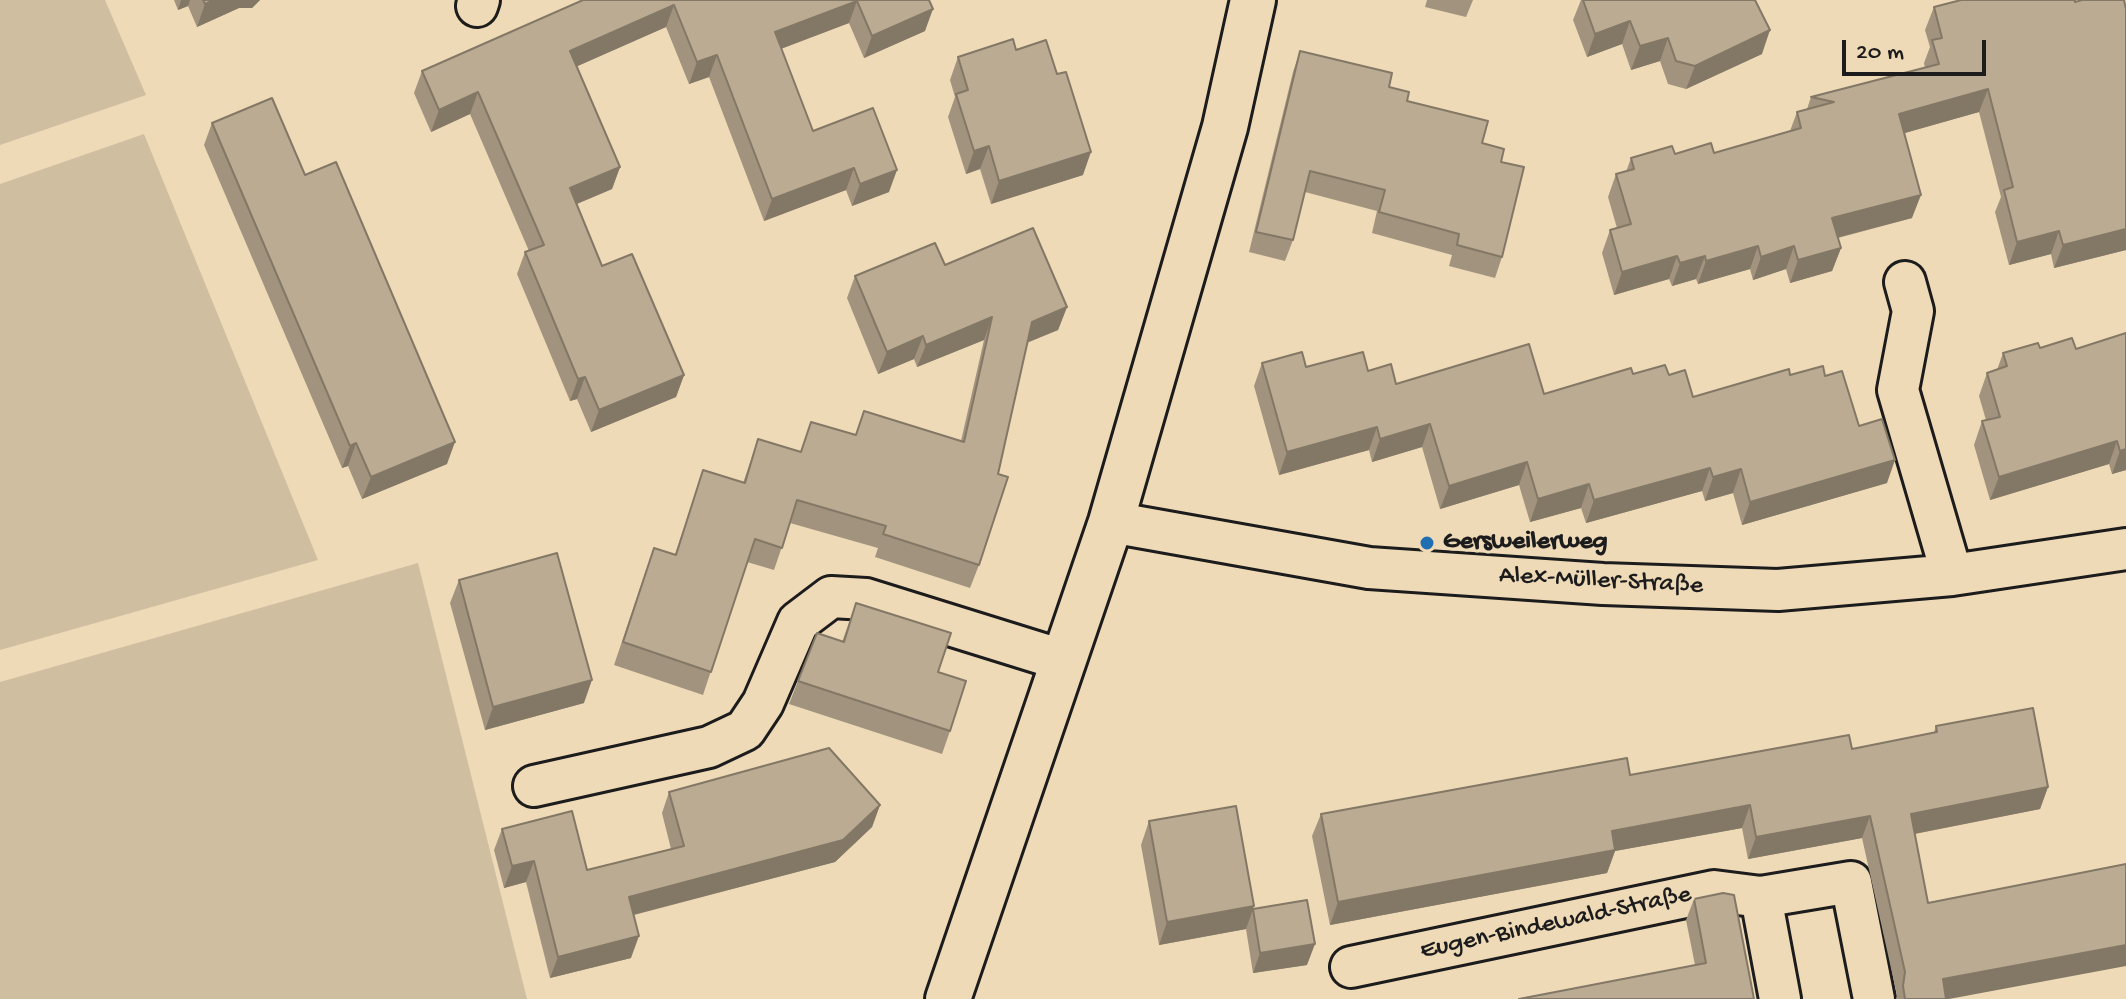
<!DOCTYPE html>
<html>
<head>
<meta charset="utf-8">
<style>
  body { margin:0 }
  #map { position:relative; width:2126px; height:999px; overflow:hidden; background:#efdab8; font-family:"Gochi Hand",sans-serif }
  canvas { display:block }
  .scale { position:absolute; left:1842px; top:40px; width:144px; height:36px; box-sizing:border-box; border:4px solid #1c1c1c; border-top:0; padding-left:10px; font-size:24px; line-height:28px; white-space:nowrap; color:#1c1c1c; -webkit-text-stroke:6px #efdab8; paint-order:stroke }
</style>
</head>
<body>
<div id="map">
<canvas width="2126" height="999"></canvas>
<div class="scale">20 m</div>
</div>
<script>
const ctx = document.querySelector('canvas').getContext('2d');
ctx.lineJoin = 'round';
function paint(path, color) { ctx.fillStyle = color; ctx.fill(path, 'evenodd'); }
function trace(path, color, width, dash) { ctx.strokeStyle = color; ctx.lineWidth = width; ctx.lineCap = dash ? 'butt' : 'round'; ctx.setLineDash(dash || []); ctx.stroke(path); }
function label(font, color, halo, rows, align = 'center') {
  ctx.font = font + ' "Gochi Hand",sans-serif'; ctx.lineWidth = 6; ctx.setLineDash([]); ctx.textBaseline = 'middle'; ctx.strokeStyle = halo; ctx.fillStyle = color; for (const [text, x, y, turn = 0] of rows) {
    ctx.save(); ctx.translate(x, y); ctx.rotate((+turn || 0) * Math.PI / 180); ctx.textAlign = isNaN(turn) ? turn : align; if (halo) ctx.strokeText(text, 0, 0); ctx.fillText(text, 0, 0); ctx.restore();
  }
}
const green = new Path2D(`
  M0 0H105L146 95 0 145Z
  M144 134 318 560 0 650V184Z
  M418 563 527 999H0V682Z`);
const minor = new Path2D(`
  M477 6 479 0
  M1905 282 1913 311 1898 390 1952 575
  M1111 522 1369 568 1603 584 1778 590 1952 575 2126 549
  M534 786 709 747 745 730 763 703 798 622 831 597 866 599 1062 660
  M1761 897 1851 882 1874 999
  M1351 967 1714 891 1761 897 1780 999`);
const tertiary = new Path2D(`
  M948 999 1111 522 1225 127 1253 0`);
const wall = new Path2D(`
  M174 0H260L252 8H239L197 27 188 6 178 10Z
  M583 0H929L925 31 864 58 849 23 781 49 813 131 889 192 852 206 846 190 764 221 709 77 689 84 666 27 577 66 620 167 612 189 577 204 602 266 684 375 676 397 591 432 577 399 570 401 517 274 525 252 529 251 470 114 431 132 414 93 422 71Z
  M1427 0H1473L1466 17 1425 7Z
  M1581 0H1755L1762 54 1686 89 1668 84 1660 61 1631 70 1622 44 1587 57 1573 20Z
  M1934 7 2126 250 2054 268 2051 254 2009 265 1995 212 2001 197 1979 112 1904 133 1912 218 1838 238 1841 248 1832 271 1790 283 1786 269 1753 280 1750 269 1698 284 1696 279 1672 286 1669 279 1614 295 1602 253 1610 230 1617 228 1608 197 1616 174 1626 172 1631 158 1675 154 1714 153 1790 131 1797 112 1807 109 1811 97 1925 68 1924 63 1930 47 1925 30Z
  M1016 50 1083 175 991 204 980 169 966 174 948 117 955 97 950 80 958 57Z
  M1300 51 1389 87 1407 101 1482 143 1501 162 1502 257 1495 278 1449 266 1452 255 1372 233 1377 211 1305 192 1293 240 1285 261 1249 252 1293 72Z
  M212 123 305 175 447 464 362 499 348 466 342 468 204 145Z
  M945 265 1067 307 1058 330 1027 343 979 565 970 588 875 557 878 548 790 523 774 570 747 562 703 695 614 665 646 570 675 554 703 470 743 483 758 439 800 452 811 422 855 435 864 411 961 441 984 340 917 367 914 359 878 374 847 298 855 276Z
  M2126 333V470L2112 474 2109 464 1990 500 1974 445 1982 421 1986 420 1979 396 1987 373 1997 370 2003 353 2040 348 2076 349Z
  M1262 363 1368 371 1396 384 1544 394 1633 374 1669 375 1693 397 1790 375 1825 376 1859 426 1887 483 1742 525 1733 493 1705 501 1702 491 1586 523 1581 508 1530 522 1519 485 1440 509 1422 447 1372 462 1369 450 1279 475 1254 386Z
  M459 580 584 703 485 730 450 603Z
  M856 603 938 672 950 731 942 754 789 704 798 681 842 642Z
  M1936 726 2048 787 2040 809 1915 834 1928 903 1949 999H1896L1897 995 1862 838 1748 859 1742 828 1615 851 1607 873 1330 925 1312 836 1321 814 1852 749 1934 732Z
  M669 792 880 805 872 827 835 862 634 915 631 958 550 978 526 882 504 888 494 850 502 829 587 870 671 849 662 813Z
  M1149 821 1253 909 1307 965 1253 973 1246 929 1159 945 1141 845Z
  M1694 899 1754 999 1695 965 1686 920Z`);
const shadedWall = new Path2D(`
  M181 0H190L188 6 178 10Z
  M214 0H260L252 8H239L197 27 205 4Z
  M857 1 849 23 767 54 775 32Z
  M674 5 666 27 562 73 570 51Z
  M933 9 925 31 864 58 872 36Z
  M1630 21 1622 44 1587 57 1595 34Z
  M1770 30 1762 54 1686 89 1695 66Z
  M1668 38 1660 61 1631 70 1640 46Z
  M717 55 709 77 689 84 697 62Z
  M1988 89 1979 112 1891 137 1899 114Z
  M478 92 470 114 431 132 439 110Z
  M989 146 980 169 966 174 974 151Z
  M1091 152 1083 175 991 204 999 181Z
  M620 167 612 189 562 210 570 188Z
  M854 168 846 190 764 221 772 199Z
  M897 170 889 192 852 206 860 184Z
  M1921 195 1912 218 1824 241 1832 218Z
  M2126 229V250L2054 268 2063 245Z
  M2059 231 2051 254 2009 265 2017 242Z
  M1758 246 1750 269 1698 284 1706 261Z
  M1794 246 1786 269 1753 280 1761 257Z
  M1841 248 1832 271 1790 283 1798 260Z
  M1677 256 1669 279 1614 295 1622 272Z
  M1705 256 1696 279 1672 286 1680 263Z
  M1067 307 1058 330 1023 344 1032 322Z
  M992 317 984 340 917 367 926 345Z
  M923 336 914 359 878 374 887 352Z
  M684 375 676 397 591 432 599 410Z
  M585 377 577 399 570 401 578 379Z
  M1430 424 1422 447 1372 462 1380 439Z
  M1377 427 1369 450 1279 475 1287 452Z
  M2117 441 2109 464 1990 500 1999 477Z
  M455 442 447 464 362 499 371 477Z
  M356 443 348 466 342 468 350 446Z
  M2126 449V470L2112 474 2120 451Z
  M1895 460 1887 483 1742 525 1750 502Z
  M1527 462 1519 485 1440 509 1449 486Z
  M1710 468 1702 491 1586 523 1594 500Z
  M1741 469 1733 493 1705 501 1713 477Z
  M1589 484 1581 508 1530 522 1538 499Z
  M592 680 584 703 485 730 493 707Z
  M2048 787 2040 809 1903 836 1911 814Z
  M880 805 872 827 835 862 621 918 629 897Z
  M1750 805 1742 828 1615 851 1607 873 1330 925 1338 902 1612 831Z
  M1870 816 1862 838 1748 859 1756 837Z
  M534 861 526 882 504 888 512 866Z
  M1254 906 1246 929 1159 945 1167 922Z
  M639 936 631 958 550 978 558 957Z
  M1315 944 1307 965 1253 973 1260 953Z
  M2126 945V966L1949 999H1936L1943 979Z`);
const building = new Path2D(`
  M203 0H214L205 4Z
  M583 0H929L933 9 872 36 857 1 775 32 813 131 873 108 897 170 860 184 854 168 772 199 717 55 697 62 674 5 570 51 620 167 570 188 602 266 632 254 684 375 599 410 585 377 578 379 525 252 544 245 478 92 439 110 422 71Z
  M1583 0H1755L1770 30 1695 66 1676 61 1668 38 1640 46 1630 21 1595 34Z
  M1961 0H2075V2L2082 0H2124L2126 9V229L2063 245 2059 231 2017 242 2004 190 2013 187 1988 89 1899 114 1921 195 1832 218 1841 248 1798 260 1794 246 1761 257 1758 246 1706 261 1705 256 1680 263 1677 256 1622 272 1610 230 1631 224 1616 174 1634 169 1631 158 1672 146 1675 154 1711 143 1714 153 1801 128 1797 112 1834 102 1811 97 1939 64 1932 40 1942 38 1934 7Z
  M1013 39 1016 50 1046 40 1057 74 1066 72 1091 152 999 181 989 146 974 151 956 94 968 90 958 57Z
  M1300 51 1392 73 1389 87 1409 92 1407 101 1488 121 1482 143 1504 149 1501 162 1524 167 1502 257 1457 245 1459 234 1379 212 1385 190 1310 171 1293 240 1256 232Z
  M272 98 305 175 336 162 455 442 371 477 356 443 350 446 212 123Z
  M1033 228 1067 307 1032 322 998 474 1008 477 979 565 883 534 886 526 797 500 782 548 755 539 711 672 623 642 654 548 676 555 703 470 745 483 758 439 801 452 811 422 856 435 864 411 964 442 992 317 926 345 923 336 887 352 855 276 935 243 945 265Z
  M2126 333V449L2120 451 2117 441 1999 477 1982 421 2000 417 1987 373 2007 366 2003 353 2038 343 2040 348 2072 338 2076 349Z
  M1529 344 1544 394 1631 368 1633 374 1665 365 1669 375 1685 370 1693 397 1789 369 1790 375 1823 366 1825 376 1842 371 1859 426 1882 419 1895 460 1750 502 1741 469 1713 477 1710 468 1594 500 1589 484 1538 499 1527 462 1449 486 1430 424 1380 439 1377 427 1287 452 1262 363 1302 352 1306 367 1363 352 1368 371 1391 364 1396 384Z
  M557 553 592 680 493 707 459 580Z
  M856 603 951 633 938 672 966 681 950 731 798 681 817 633 844 642Z
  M2033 708 2048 787 1911 814 1928 903 2126 864V945L1943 979 1946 999H1905L1903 986 1905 972 1870 816 1756 837 1750 805 1612 831 1615 850 1338 902 1321 814 1627 758 1630 775 1849 735 1852 749 1937 732 1936 726Z
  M829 748 880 805 843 840 629 897 639 936 558 957 534 861 512 866 502 829 572 811 587 870 684 846 669 792Z
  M1236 806 1254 906 1167 922 1149 821Z
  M1723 893 1734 895 1754 999H1519L1706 963 1694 899Z
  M1307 900 1315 944 1260 953 1253 909Z`);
const markers = [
  [1427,543,8,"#1f6fb2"]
];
const poiNames = [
  ["Gersweilerweg",1443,543]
];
const streetNames = [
  ["Alex-Müller-Straße",1601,582,3],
  ["Eugen-Bindewald-Straße",1556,924,-12]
];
paint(green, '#d0bea1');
trace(minor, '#1c1c1c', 46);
trace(tertiary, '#1c1c1c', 50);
trace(minor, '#efdab8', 40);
trace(tertiary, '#efdab8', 44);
paint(wall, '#a1937e');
paint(shadedWall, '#837866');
paint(building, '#bbab92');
trace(building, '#837866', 2);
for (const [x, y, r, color] of markers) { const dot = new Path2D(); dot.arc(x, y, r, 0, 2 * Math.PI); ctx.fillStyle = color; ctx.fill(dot); trace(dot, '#efdab8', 3); }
label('bold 26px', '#1c1c1c', '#efdab8', poiNames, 'left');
label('26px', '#1c1c1c', '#efdab8', streetNames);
</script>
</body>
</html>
